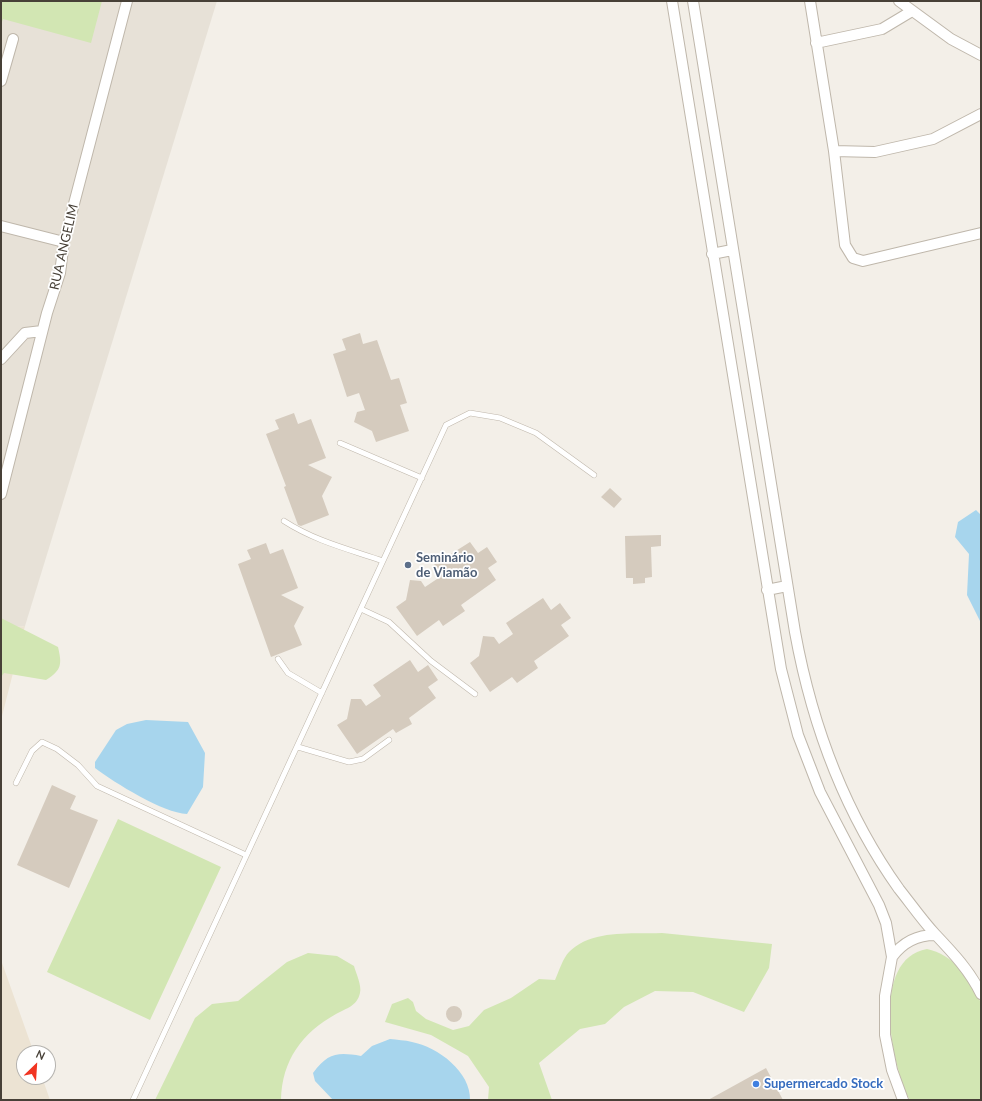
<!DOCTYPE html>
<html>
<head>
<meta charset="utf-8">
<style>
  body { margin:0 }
  #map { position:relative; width:982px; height:1101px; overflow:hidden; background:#f3efe8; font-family:Lato,sans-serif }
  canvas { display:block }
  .frame { position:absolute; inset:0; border:2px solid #474037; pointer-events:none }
  .north { position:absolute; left:16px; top:1045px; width:40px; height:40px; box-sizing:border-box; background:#fff; border:1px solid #b5b3af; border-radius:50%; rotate:25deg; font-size:11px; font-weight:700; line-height:16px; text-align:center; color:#474037 }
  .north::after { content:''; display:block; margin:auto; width:14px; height:18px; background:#f13522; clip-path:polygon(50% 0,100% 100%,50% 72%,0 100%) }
</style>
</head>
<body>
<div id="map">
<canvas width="982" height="1101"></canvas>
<div class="frame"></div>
<div class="north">N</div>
</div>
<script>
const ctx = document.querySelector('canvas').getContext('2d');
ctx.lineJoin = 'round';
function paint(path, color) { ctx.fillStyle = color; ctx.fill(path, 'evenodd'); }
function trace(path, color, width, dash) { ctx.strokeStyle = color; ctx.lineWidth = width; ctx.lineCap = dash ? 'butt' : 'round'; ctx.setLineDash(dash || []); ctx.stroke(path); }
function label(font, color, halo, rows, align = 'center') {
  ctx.font = font + ' Lato,sans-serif'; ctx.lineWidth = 3.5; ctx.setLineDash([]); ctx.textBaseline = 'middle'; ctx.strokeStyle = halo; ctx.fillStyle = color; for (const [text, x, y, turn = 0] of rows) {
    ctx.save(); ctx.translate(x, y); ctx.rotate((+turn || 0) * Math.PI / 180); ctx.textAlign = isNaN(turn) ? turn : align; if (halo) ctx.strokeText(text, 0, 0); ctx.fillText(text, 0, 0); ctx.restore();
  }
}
const residential = new Path2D(`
  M1 1H217L25 626 1 629Z`);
const education = new Path2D(`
  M25 626 1 720V629Z
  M1 960 34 1053H24V1077H42L50 1100H1Z`);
const green = new Path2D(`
  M1 1H102L91 43 3 19 1 25Z
  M1 618 58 647C62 664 62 670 46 680L4 673 1 677Z
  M118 819 221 867 150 1020 47 972Z
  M662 933 772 944 769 968 744 1012 693 992 655 991 624 1007 605 1024 580 1029 539 1063 552 1100H488L489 1087 468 1056 431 1035 385 1022 392 1004 408 998 413 1002 416 1011 426 1019 453 1030 469 1026 484 1010 511 998 539 979 555 980C559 971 563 958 569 952 591 929 633 934 662 933Z
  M927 949C952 954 974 979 981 1004 982 1012 981 1023 981 1032 981 1054 981 1077 981 1100H910C891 1065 870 959 927 949Z
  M308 953 337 956 354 966C356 973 362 986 360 993 357 1006 347 1008 336 1014 302 1033 282 1060 281 1100H155L195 1018 212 1004 238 1001 287 962Z`);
const water = new Path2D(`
  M976 510 981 515V623L967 595 969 554 955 537 958 522Z
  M146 720 188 722 205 753 203 787 187 814C163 813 115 783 95 768V762L116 730 127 724Z
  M390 1039C397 1040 405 1040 412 1042 438 1047 471 1072 470 1100H333L315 1081 313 1073C328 1053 337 1052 361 1056L372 1046Z`);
const building = new Path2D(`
  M360 333 363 344 377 340 391 380 399 378 407 403 400 405 409 431 376 442 372 431 354 422 357 412 365 410 359 393 347 397 333 354 346 350 342 339Z
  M294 413 298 424 311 419 326 458 308 465 332 477 322 496 329 515 301 526 298 525 284 487 286 486 266 434 279 429 275 420Z
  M610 488 622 499 614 508 601 497Z
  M661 535V546L651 547 652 577 645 578V583L633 584V578H626L625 536Z
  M470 542 478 553 487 547 497 562 488 568 496 580 461 605 465 611 443 626 439 620 417 636 396 607 406 600 410 580 421 581 425 587 440 577 432 566Z
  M266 543 270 554 283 549 298 588 281 595 304 607 294 626 302 645 271 657 238 564 251 559 247 550Z
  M543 598 551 610 560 603 571 618 561 625 569 636 534 661 538 668 517 683 512 677 490 692 470 663 479 656 483 636 494 637 499 644 513 634 506 623Z
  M410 660 418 672 428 665 438 680 428 687 436 698 409 718 412 724 396 733 393 729 357 754 337 725 347 719 351 699H361L366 706 381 696 373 685Z
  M52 785 76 796 70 809 98 820 69 888 17 865Z
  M446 1014a8 8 0 1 1 16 0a8 8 0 1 1-16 0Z
  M766 1068 783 1100H708Z`);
const service = new Path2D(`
  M340 443 422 478
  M284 521C315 541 348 549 383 561
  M361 609 389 622 431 661 475 694
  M278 659 288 673 322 693
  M298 747 349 762 363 759 389 740
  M16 783 32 751 42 742 57 749 78 765 97 786 246 855
  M133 1100 446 425 470 413 500 418 536 433 594 475`);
const minor = new Path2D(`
  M672 1 781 669 798 735 820 792 879 905 886 923 892 957 885 996V1035L892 1070 903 1100
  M693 1 795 632C812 725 844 812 899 889 911 904 922 920 935 934 953 953 970 971 981 994
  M810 1 834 151 845 245 853 258 863 261 981 233
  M899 1 951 39 981 55
  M816 43 882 29 912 11
  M1 81 13 39
  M834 151 875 152 933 139 981 114
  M1 226 64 242
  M712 254 732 250
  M1 359 25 333 42 331
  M1 494 47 313 60 273 64 242 127 1
  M767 590 787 586
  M892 957C903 942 917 935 935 935`);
const markers = [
  [408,565,4,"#5c6f8a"],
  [756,1084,4,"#3f7fe0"]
];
const streetNames = [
  ["RUA ANGELIM",64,247,-77]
];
const serviceNames = [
  ["Seminário",416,558],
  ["de Viamão",416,573]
];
const shopNames = [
  ["Supermercado Stock",764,1084]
];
paint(residential, '#e7e1d7');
paint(education, '#ece3d3');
paint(green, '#d2e6b3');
paint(water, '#a7d5ed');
paint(building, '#d5cbbe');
trace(service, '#bfb7ab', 6);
trace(minor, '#bfb7ab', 12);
trace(service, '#fff', 5);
trace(minor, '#fff', 10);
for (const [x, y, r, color] of markers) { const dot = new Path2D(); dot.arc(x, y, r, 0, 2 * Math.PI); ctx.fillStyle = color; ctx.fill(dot); trace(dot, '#fff', 1.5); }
label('13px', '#474037', '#fff', streetNames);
label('bold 13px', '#4e5e75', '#fff', serviceNames, 'left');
label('bold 13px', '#366cbe', '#fff', shopNames, 'left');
</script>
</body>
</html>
